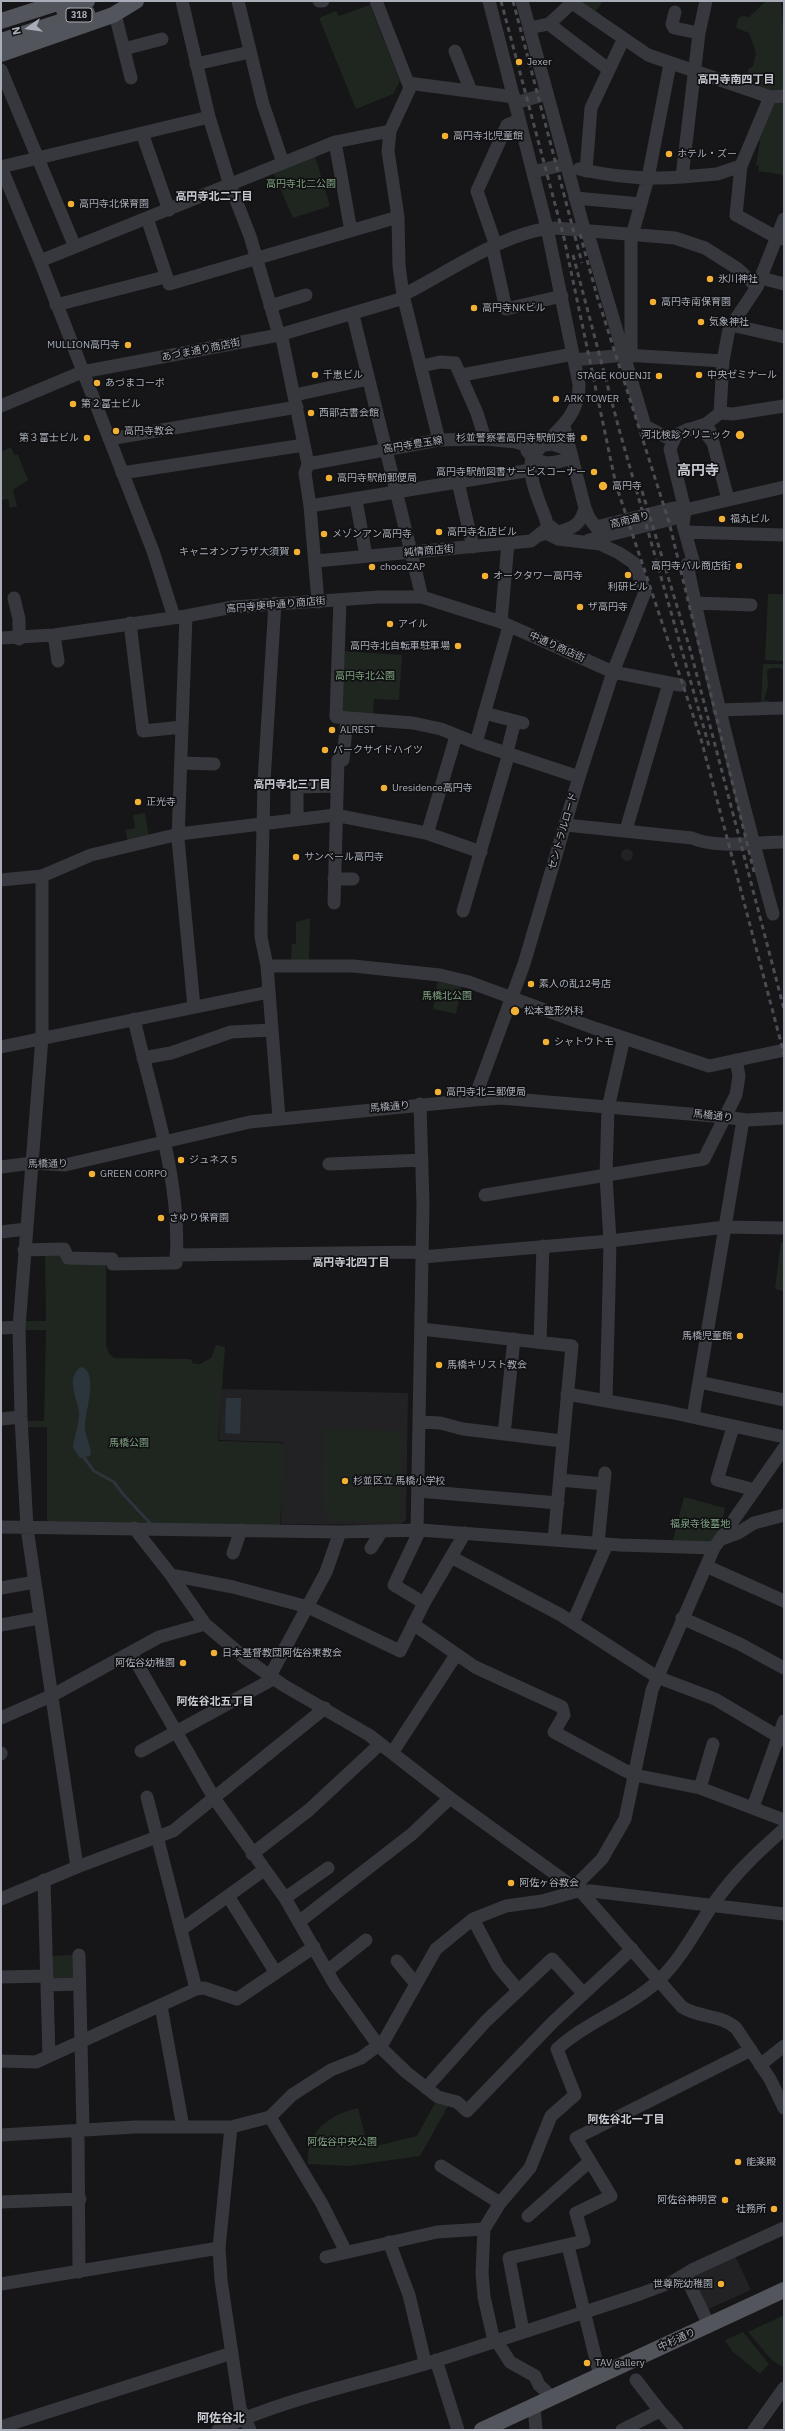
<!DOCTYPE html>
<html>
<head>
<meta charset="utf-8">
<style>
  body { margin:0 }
  #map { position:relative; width:785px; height:2431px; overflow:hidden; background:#161618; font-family:"IBM Plex Sans",sans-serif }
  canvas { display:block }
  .frame { position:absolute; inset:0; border:2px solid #a8adb8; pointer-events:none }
  .north { position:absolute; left:8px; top:8px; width:40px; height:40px; -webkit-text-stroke:3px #111113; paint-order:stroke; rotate:257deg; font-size:11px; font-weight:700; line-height:16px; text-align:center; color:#a8adb8 }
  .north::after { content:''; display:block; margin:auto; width:14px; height:18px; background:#a8adb8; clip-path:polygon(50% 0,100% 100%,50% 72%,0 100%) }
</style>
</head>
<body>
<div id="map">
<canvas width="785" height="2431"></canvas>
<div class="frame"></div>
<div class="north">N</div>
</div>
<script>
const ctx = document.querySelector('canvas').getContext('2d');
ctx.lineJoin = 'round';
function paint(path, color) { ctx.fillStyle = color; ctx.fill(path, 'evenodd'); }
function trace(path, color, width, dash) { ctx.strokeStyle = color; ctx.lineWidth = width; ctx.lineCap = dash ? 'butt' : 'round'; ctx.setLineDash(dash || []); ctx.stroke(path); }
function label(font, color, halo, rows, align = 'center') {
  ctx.font = font + ' "IBM Plex Sans","Noto Sans JP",sans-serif'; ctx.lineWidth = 3.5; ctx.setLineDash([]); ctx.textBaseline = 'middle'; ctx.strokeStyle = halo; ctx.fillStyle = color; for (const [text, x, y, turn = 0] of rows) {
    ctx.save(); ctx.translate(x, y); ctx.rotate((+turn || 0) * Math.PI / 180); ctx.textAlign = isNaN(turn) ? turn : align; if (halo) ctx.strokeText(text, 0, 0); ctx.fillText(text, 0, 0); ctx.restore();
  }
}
const built = new Path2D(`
  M621 855a6 6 0 1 1 12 0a6 6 0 1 1-12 0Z
  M221 1389 408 1393 406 1520 400 1525 281 1524 283 1442 219 1440Z
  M735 2256 751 2290 706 2310 691 2279 693 2274Z`);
const green = new Path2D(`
  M580 1H603L593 15Z
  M766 1H781L784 41V92C771 93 754 93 746 82L748 69 753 66 756 53 749 33 736 28 738 19 742 16 749 17Z
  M370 5 400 81 393 94 356 109 319 18 336 11 339 16Z
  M784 99V175L758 171 759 166 756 165 760 141H754L774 100Z
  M315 156 330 206 293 218 273 172Z
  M11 447 14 455H18L28 480 13 490 17 506 10 508 8 499 1 500V452Z
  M768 594H784V661L765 660Z
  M342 651 402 655 399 700 374 699 373 717 340 715Z
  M763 664H784V670L779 668H770L767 671 768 686 764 700 770 701V704H761Z
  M145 813 149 837 128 841 125 830 135 828 133 815Z
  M310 918 309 961H291L292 944H296V922Z
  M438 979 462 983 456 1014 433 1009Z
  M781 1242 784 1243V1291L775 1289Z
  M45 1254H59L106 1264V1345L109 1354 114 1358 190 1359 193 1362 191 1363 200 1364 211 1358 216 1345 225 1347 218 1441 282 1443 285 1447 280 1526 47 1523V1427H26V1421H44L46 1330H23L24 1321H46Z
  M324 1430 402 1431 400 1522 331 1521V1517L322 1507Z
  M684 1497 725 1508 719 1535 710 1546 672 1544Z
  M76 1955 77 1982H50L49 1956Z
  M435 2103 448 2106 420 2156 349 2166 308 2164C306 2131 329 2115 358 2108L368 2148 417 2136Z
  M784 2315V2368L772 2360 748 2332Z
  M743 2332 769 2364 760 2374 732 2351 725 2340Z`);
const water = new Path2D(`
  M81 1367C100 1372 84 1415 85 1426 85 1435 90 1444 91 1453L90 1456 80 1458 73 1448C74 1436 80 1424 79 1411 77 1398 65 1378 81 1367Z
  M226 1398H241L240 1434 225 1433Z`);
const stream = new Path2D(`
  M82 1455 94 1471 114 1482 122 1493 150 1523`);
const minor = new Path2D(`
  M182 1 209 117 230 185 250 236 279 335 282 338 308 464
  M238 1 263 104 283 163
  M319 1H323
  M376 1 410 88 390 131 388 151 398 217 399 266 403 295 439 440
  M489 1 547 228 579 384C580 410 564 425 546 442 542 446 534 453 532 458 527 475 539 501 545 517L547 524 560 534
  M522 1 584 229 589 237 645 426 672 440
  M569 1 648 55 770 97 784 96
  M706 1 699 33 682 177 717 174 741 166
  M675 12 672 24 674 28 699 33
  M115 14 131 78
  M549 24 608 69
  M529 28 549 24 574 1
  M124 49 162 39
  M455 51 471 91
  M196 64 250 52
  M1 70 75 247
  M408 83 514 97
  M770 97 741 166 736 215 776 237 783 239
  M515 103 547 94
  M519 120 507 125 477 191 495 243 493 250 506 309 562 296
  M142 133 169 210
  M335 142 351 231
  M1 167 40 261 153 551 174 617
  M1 167 209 117
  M579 169C614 177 647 180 682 177
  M586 171 591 108 623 40
  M533 172 566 164
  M575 198 641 204
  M147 218 169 284 398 217
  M40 261 335 142 390 131
  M761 278 784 284
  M403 295C447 273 507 230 555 228L675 238 705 248 738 269 757 287
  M56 305 165 277
  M270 306 306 295
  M353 315 422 597
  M731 325 784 337
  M631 356V239L648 178 670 64
  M574 360 625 355 723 361
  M422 366 440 362 455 363 477 413 485 439
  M462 375 573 354
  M295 395 368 379
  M1 406 82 372 279 335 404 298
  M720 413 733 414 784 406
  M564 426 585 508 589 518 596 527 674 508 685 510 784 487
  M691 429 706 424 720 413 723 361 729 329 757 287 784 219
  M710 431 728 499
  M109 439 297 407
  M711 440 704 431 689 429 676 435 670 449 685 510 683 525 694 564H687C711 682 741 798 773 914
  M527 451C538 464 549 465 565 460L570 450
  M308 464 439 440 485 439 516 442 531 447 552 444 570 450
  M308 464 305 473 310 506 318 602
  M122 473 304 445
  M458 482 473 547
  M356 500 366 556
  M310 506 531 470
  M557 532C573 529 581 524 585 508
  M685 532 784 535
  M589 540 676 518 685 510
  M316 561 531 541 546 529
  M14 598 19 619V639
  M340 600 336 717 413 723 441 729 476 743 579 777
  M275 603 264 781 261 919V937L267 966 279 1118
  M695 603 751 605
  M186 616 178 839 194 1007
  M501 622 508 543
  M130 623 143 731 182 727
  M54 635 58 661
  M1 638 54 635 186 616 233 607 379 597H422L501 622 613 672 680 685
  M719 710 784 708
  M484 713 523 723
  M476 743 509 626
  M507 752 515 721
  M181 763 214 764
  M297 819V787L337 786
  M566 825 692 838C715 849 758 842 784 842
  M626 830 669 683
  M426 833 428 831 456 736
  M42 876V1038L19 1327 21 1417 27 1528 77 1867
  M334 879H353
  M1 880 42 876 91 855 179 834 335 815 426 833 481 852
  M334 903 338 760H343L347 718
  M463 911 509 753
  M267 966H353L440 975 469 982 594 1028 709 1066 784 1050
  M1 1047 269 992
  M143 1058 171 1053 231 1032 272 1030
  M474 1100 524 964 579 777 613 672 645 592 634 563 619 553 600 544 558 539 546 533 540 535
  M329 1164 422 1160
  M1 1167 32 1163 65 1165 250 1122 474 1100 501 1098 725 1117 747 1120 784 1118
  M485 1195 704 1159 736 1095 739 1076 736 1060
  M1 1232 26 1229
  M24 1250 64 1249 68 1258 112 1259 113 1264 176 1263C182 1180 152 1099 134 1019
  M176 1255 422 1252
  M422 1257 610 1241 725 1227 784 1228
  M1 1328 19 1327
  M421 1329 572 1346 554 1540
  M540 1342 543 1246
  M699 1382 784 1400
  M567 1394 669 1412 784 1437
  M606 1400 609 1289 610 1241 606 1176 608 1108 624 1038
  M693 1417 743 1120
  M1 1419 21 1417
  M420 1422 440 1423 463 1429 562 1441
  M733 1427 717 1480 755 1490
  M504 1434 514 1339
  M560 1480 604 1484
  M418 1491 558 1503
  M1 1527 340 1532 420 1530 620 1545 714 1548
  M134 1528 171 1575 205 1624 246 1659 283 1685 369 1735 450 1798 583 1894 682 2007C699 2018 720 2014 736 2028L770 2079 784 2108
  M417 1530 423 1204 420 1104
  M420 1530 394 1585 424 1603
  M722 1539 738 1533 754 1523 784 1515
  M598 1543 605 1473
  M371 1548 382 1531
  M233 1553 241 1530
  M451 1557 561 1615 657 1677 715 1699 784 1740
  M706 1566 784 1601
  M171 1575 233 1587 308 1607 400 1651 424 1603 465 1533
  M1 1588 35 1582
  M682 1618 740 1644 784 1668
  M573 1622 607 1544
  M413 1624 475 1667 562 1707 564 1715 554 1732 624 1770 635 1775 700 1788 784 1820
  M1 1625 39 1618
  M131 1653 214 1798 285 1898 335 1985 378 2045 406 2072 438 2097 457 2102 467 2111 553 2022 632 1949
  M270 1676 326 1572 340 1532
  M1 1718 53 1695 159 1637 205 1624
  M141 1751 273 1679
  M1 1753V1754
  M392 1753 456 1655
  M700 1788 713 1744
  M147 1797 196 1989
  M753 1807 784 1721
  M252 1854 309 1810 380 1744
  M44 1880 49 2056
  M578 1891V1883L602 1859 625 1819 652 1690 714 1548 784 1448
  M228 1896 276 1973
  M285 1898 328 1868
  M1 1899 77 1867 173 1831 325 1708
  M473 1919 498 1966 518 1990
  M300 1921 412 1834 450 1798
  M182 1929 264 1870
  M79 1955 83 2130
  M397 1961 416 1984
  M327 1971 366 1940
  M1 1977 47 1976
  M47 1985 79 1984
  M161 2006 183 2127
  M1 2061 36 2062 196 1989 204 1988 237 1999 314 1947
  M760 2065 784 2046
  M426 2088 486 2021 552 1959 583 1993
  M270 2117 322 2204 346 2252
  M231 2127 219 2248 221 2280 240 2408 250 2430
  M78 2130 79 2272
  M1 2135 135 2127H231L270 2117 292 2095 331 2070 361 2058 384 2041 436 1949 473 1919 506 1906 542 1901 578 1891H591L784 1914
  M441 2166 500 2203
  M1 2202 80 2199
  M528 2216 589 2162
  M389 2242 409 2295 425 2362
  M568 2246 600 2376
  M326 2257 437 2232 484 2229
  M685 2275 709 2325
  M1 2284 219 2248
  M523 2331 509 2258 584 2241 576 2213 611 2196 576 2138 751 2050
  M496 2340 510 2362 535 2376 539 2385 552 2397
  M494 2341 484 2297 482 2273 484 2229 500 2203 530 2168 551 2116 575 2095 557 2049C588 2021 629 2008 659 1980 681 1959 695 1931 712 1906 733 1875 757 1853 784 1829
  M436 2360 458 2430
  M636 2380 660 2411
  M534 2406 536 2430
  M1 2427 232 2353
  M218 2430C288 2397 365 2383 438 2360 505 2338 573 2316 640 2294L672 2282 692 2270 784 2228
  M622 2430 660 2411 677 2430
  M754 2430 784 2388`);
const major = new Path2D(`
  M64 10 87 1
  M1 21 64 1
  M1 41 87 13
  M1 54 113 15 136 1
  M482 2430 784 2290`);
const rail = new Path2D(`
  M501 1 564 238 616 485 701 739 784 1054
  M513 1 582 263
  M580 234 597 296 669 522 754 872
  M573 255 619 429 709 746
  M642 491 690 649 784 1009`);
const markers = [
  [519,62,4,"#f2b134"],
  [445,136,4,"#f2b134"],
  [669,154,4,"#f2b134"],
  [71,204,4,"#f2b134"],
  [710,279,4,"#f2b134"],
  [653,302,4,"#f2b134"],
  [474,308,4,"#f2b134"],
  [701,322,4,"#f2b134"],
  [128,345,4,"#f2b134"],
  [315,375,4,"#f2b134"],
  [699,375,4,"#f2b134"],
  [659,376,4,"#f2b134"],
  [97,383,4,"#f2b134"],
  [556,399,4,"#f2b134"],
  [73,404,4,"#f2b134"],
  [311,413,4,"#f2b134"],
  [116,431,4,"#f2b134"],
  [740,435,5,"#f2b134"],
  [87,438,4,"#f2b134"],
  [584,438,4,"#f2b134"],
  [594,472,4,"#f2b134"],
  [329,478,4,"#f2b134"],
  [603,486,5,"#f2b134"],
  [722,519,4,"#f2b134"],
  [439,532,4,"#f2b134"],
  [324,534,4,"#f2b134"],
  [297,552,4,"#f2b134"],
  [739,566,4,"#f2b134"],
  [372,567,4,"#f2b134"],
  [628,575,4,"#f2b134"],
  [485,576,4,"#f2b134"],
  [580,607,4,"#f2b134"],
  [390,624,4,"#f2b134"],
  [458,646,4,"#f2b134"],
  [332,730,4,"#f2b134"],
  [325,750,4,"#f2b134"],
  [384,788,4,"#f2b134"],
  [138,802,4,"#f2b134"],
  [296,857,4,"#f2b134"],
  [531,984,4,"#f2b134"],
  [515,1011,5,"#f2b134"],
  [546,1042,4,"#f2b134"],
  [438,1092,4,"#f2b134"],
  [181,1160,4,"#f2b134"],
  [92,1174,4,"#f2b134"],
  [161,1218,4,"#f2b134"],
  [740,1336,4,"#f2b134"],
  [439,1365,4,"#f2b134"],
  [345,1481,4,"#f2b134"],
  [214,1653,4,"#f2b134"],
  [183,1663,4,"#f2b134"],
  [511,1883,4,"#f2b134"],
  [738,2162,4,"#f2b134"],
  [725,2200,4,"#f2b134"],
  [774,2209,4,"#f2b134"],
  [721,2284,4,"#f2b134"],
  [587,2363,4,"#f2b134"]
];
const shields = [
  [79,15,26]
];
const shieldNames = [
  ["318",79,15]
];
const poiNames = [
  ["Jexer",527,62],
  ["高円寺北児童館",453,136],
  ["ホテル・ズー",677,154],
  ["高円寺北保育園",79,204],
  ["氷川神社",718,279],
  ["高円寺南保育園",661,302],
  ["高円寺NKビル",482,308],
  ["気象神社",709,322],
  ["MULLION高円寺",120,345,"right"],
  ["千恵ビル",323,375],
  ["中央ゼミナール",707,375],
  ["STAGE KOUENJI",651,376,"right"],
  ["あづまコーポ",105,383],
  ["ARK TOWER",564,399],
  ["第２富士ビル",81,404],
  ["西部古書会館",319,413],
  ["高円寺教会",124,431],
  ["河北検診クリニック",731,435,"right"],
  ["第３富士ビル",79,438,"right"],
  ["杉並警察署高円寺駅前交番",576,438,"right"],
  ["高円寺駅前図書サービスコーナー",586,472,"right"],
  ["高円寺駅前郵便局",337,478],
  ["高円寺",612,486],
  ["福丸ビル",730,519],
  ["高円寺名店ビル",447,532],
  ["メゾンアン高円寺",332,534],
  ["キャニオンプラザ大須賀",289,552,"right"],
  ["高円寺パル商店街",731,566,"right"],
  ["chocoZAP",380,567],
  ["オークタワー高円寺",493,576],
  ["利研ビル",628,587,"center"],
  ["ザ高円寺",588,607],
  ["アイル",398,624],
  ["高円寺北自転車駐車場",450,646,"right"],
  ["ALREST",340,730],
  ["パークサイドハイツ",333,750],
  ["Uresidence高円寺",392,788],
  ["正光寺",146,802],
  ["サンベール高円寺",304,857],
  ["素人の乱12号店",539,984],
  ["松本整形外科",524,1011],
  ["シャトウトモ",554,1042],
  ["高円寺北三郵便局",446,1092],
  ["ジュネス５",189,1160],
  ["GREEN CORPO",100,1174],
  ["さゆり保育園",169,1218],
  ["馬橋児童館",732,1336,"right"],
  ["馬橋キリスト教会",447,1365],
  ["杉並区立 馬橋小学校",353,1481],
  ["日本基督教団阿佐谷東教会",222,1653],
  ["阿佐谷幼稚園",175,1663,"right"],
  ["阿佐ヶ谷教会",519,1883],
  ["能楽殿",746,2162],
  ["阿佐谷神明宮",717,2200,"right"],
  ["社務所",766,2209,"right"],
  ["世尊院幼稚園",713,2284,"right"],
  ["TAV gallery",595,2363]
];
const parkNames = [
  ["高円寺北二公園",301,184],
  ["高円寺北公園",365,676],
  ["馬橋北公園",447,996],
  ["馬橋公園",129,1443],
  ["福泉寺後墓地",700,1524],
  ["阿佐谷中央公園",342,2142]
];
const streetNames = [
  ["あづま通り商店街",201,350,-11],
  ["高円寺豊玉線",413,445,-9],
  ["高南通り",630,520,-14],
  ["純情商店街",429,551,-5],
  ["高円寺庚申通り商店街",276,605,-5],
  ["中通り商店街",557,647,24],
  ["セントラルロード",563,831,-74],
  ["馬橋通り",390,1107,-5],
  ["馬橋通り",713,1116,6],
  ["馬橋通り",48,1164,-1],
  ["中杉通り",677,2340,-25]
];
const neighbourhoodNames = [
  ["高円寺南四丁目",736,80],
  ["高円寺北二丁目",214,197],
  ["高円寺北三丁目",292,785],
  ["高円寺北四丁目",351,1263],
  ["阿佐谷北五丁目",215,1702],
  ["阿佐谷北一丁目",626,2120]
];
const quarterNames = [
  ["阿佐谷北",221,2419]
];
const districtNames = [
  ["高円寺",698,471]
];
paint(built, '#222225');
paint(green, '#1e261f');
paint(water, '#2c353c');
trace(stream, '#2c353c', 3);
trace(minor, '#37383d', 13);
trace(major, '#53555c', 16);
trace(rail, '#4a4c52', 3, [5, 4]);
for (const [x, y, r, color] of markers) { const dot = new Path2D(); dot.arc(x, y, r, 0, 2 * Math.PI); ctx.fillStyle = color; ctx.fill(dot); trace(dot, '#111113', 1.5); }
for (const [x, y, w] of shields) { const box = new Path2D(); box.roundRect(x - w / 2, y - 7, w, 14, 3); ctx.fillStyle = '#111113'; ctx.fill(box); trace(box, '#a8adb8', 1); }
label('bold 9px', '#a8adb8', null, shieldNames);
label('10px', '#a8adb8', '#111113', poiNames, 'left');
label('10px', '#7fa381', '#111113', parkNames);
label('10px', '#a8adb8', '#111113', streetNames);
label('bold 11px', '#c9ccd4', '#111113', neighbourhoodNames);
label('bold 12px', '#c9ccd4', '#111113', quarterNames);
label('bold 14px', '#c9ccd4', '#111113', districtNames);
</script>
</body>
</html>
